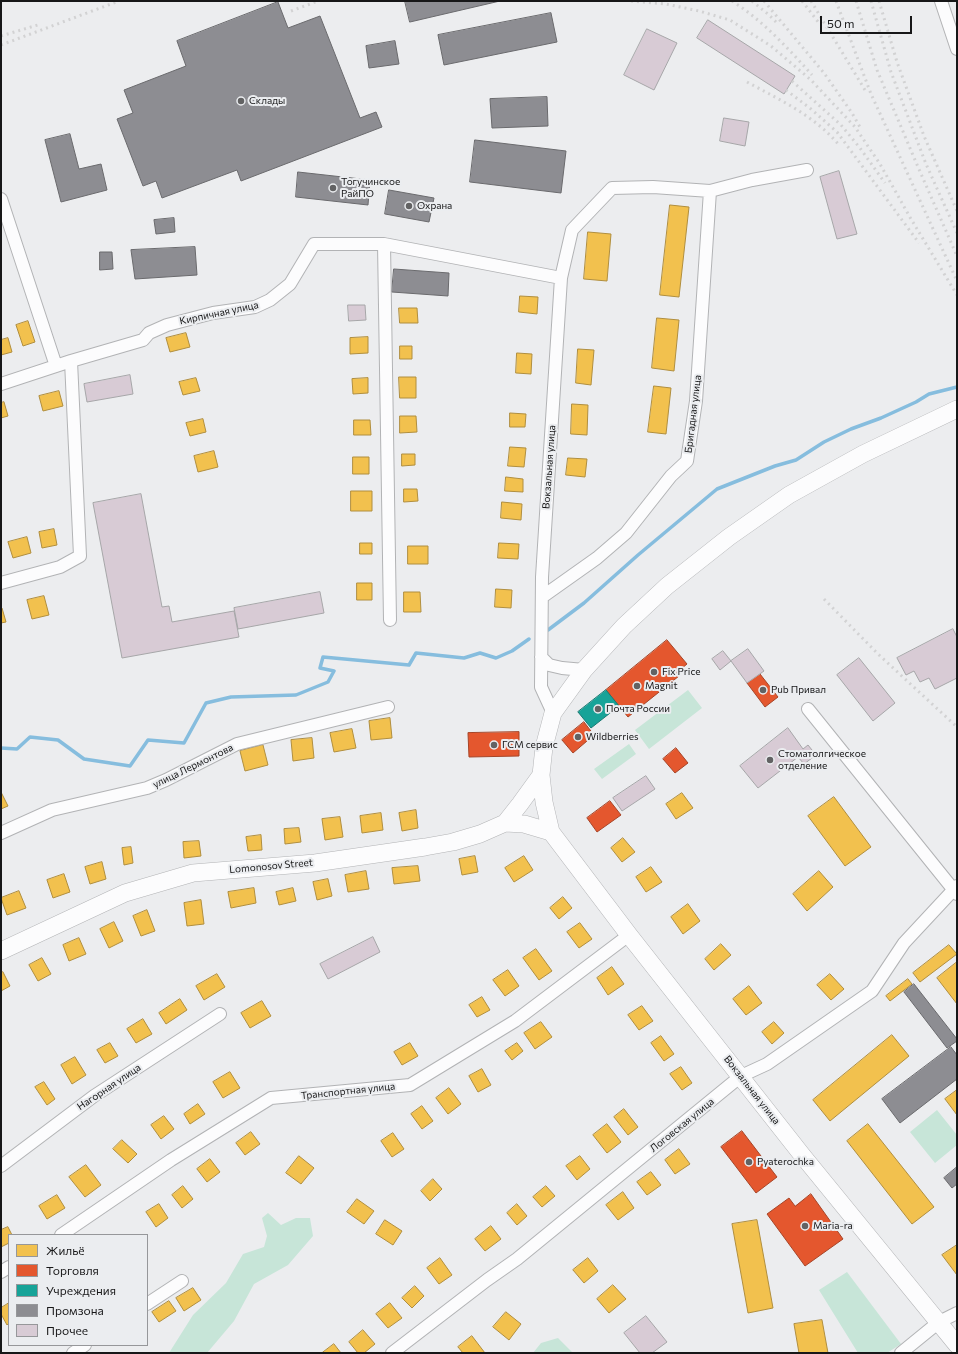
<!DOCTYPE html>
<html>
<head>
<meta charset="utf-8">
<style>
  body { margin:0 }
  #map { position:relative; width:958px; height:1354px; overflow:hidden; background:#ecedef; font-family:Commissioner,sans-serif }
  canvas { display:block }
  .frame { position:absolute; inset:0; border:2px solid #171718; pointer-events:none }
  .legend { position:absolute; left:8px; top:1234px; width:140px; height:112px; box-sizing:border-box; background:#ebedf0; border:1px solid #96979a; margin:0; padding:5px 7px; list-style:none; font-size:12px; color:#171718 }
  .legend li { display:flex; align-items:center; gap:8px; height:20px }
  .legend b { width:20px; border:1px solid #96979a }
  .scale { position:absolute; left:820px; top:16px; width:92px; height:18px; box-sizing:border-box; border:2px solid #171718; border-top:0; padding-left:5px; font-size:12px; line-height:14px; white-space:nowrap; color:#171718; -webkit-text-stroke:3px #ebedf0; paint-order:stroke }
</style>
</head>
<body>
<div id="map">
<canvas width="958" height="1354"></canvas>
<div class="frame"></div>
<ul class="legend">
<li><b style="height:11px;background:#f2c14e"></b>Жильё</li>
<li><b style="height:11px;background:#e4572e"></b>Торговля</li>
<li><b style="height:11px;background:#17a398"></b>Учреждения</li>
<li><b style="height:11px;background:#8d8d92"></b>Промзона</li>
<li><b style="height:11px;background:#d8cbd5"></b>Прочее</li>
</ul>
<div class="scale">50 m</div>
</div>
<script>
const ctx = document.querySelector('canvas').getContext('2d');
ctx.lineJoin = 'round';
function paint(path, color) { ctx.fillStyle = color; ctx.fill(path, 'evenodd'); }
function trace(path, color, width, dash) { ctx.strokeStyle = color; ctx.lineWidth = width; ctx.lineCap = dash ? 'butt' : 'round'; ctx.setLineDash(dash || []); ctx.stroke(path); }
function label(font, color, halo, rows, align = 'center') {
  ctx.font = font + ' Commissioner,sans-serif'; ctx.lineWidth = 4; ctx.setLineDash([]); ctx.textBaseline = 'middle'; ctx.strokeStyle = halo; ctx.fillStyle = color; for (const [text, x, y, turn = 0] of rows) {
    ctx.save(); ctx.translate(x, y); ctx.rotate((+turn || 0) * Math.PI / 180); ctx.textAlign = isNaN(turn) ? turn : align; if (halo) ctx.strokeText(text, 0, 0); ctx.fillText(text, 0, 0); ctx.restore();
  }
}
const green = new Path2D(`
  M688 690 702 708 649 749 635 730Z
  M629 744 636 754 602 779 594 769Z
  M937 1110 957 1135V1145L935 1163 910 1132Z
  M268 1213 281 1225 296 1218H310L313 1236 288 1265 254 1284 234 1321 207 1353H169L193 1315 226 1283 243 1254 264 1247 267 1236 262 1218Z
  M847 1272 901 1344 887 1353H858L819 1290Z
  M558 1338 573 1353H533L541 1343Z`);
const homes = new Path2D(`
  M670 205 689 207 679 297 660 295Z
  M588 232 611 234 607 281 584 279Z
  M520 296 538 297 537 314 519 312Z
  M399 308H417L418 323H400Z
  M657 318 679 320 674 371 652 368Z
  M28 321 35 342 23 346 16 325Z
  M186 333 190 347 170 352 166 338Z
  M368 337V353L350 354V338Z
  M8 338 12 352 1 355V340Z
  M400 346H412V359H400Z
  M578 349 594 350 591 385 576 383Z
  M517 353 532 354 531 374 516 373Z
  M399 377H416V398H400Z
  M196 378 200 391 183 395 179 382Z
  M368 378V393L353 394 352 379Z
  M654 386 671 388 666 434 648 432Z
  M59 391 63 406 43 411 39 396Z
  M4 402 8 416 1 418V403Z
  M572 404 588 405 587 435 571 434Z
  M510 413 526 414 525 427H510Z
  M400 416H416L417 432 400 433Z
  M203 419 206 432 190 436 186 423Z
  M354 420H370L371 435H354Z
  M510 447 526 448 524 467 508 466Z
  M214 451 218 467 198 472 194 456Z
  M402 454H415V465L402 466Z
  M353 457H369V474H353Z
  M568 458 587 459 585 477 566 475Z
  M506 477 523 479V492L505 491Z
  M404 489H417L418 501 404 502Z
  M351 491H372V511H351Z
  M502 502 522 504 521 520 501 518Z
  M54 529 57 545 42 548 39 532Z
  M27 537 31 553 13 558 8 542Z
  M360 543H372V554H360Z
  M499 543 519 544 518 559 498 558Z
  M408 546H428V564H408Z
  M357 583H372V600H357Z
  M496 589 512 590 511 608 495 607Z
  M404 592H420L421 612H404Z
  M44 596 49 615 32 619 27 600Z
  M1 608H2L6 622 1 623Z
  M390 718 392 738 371 740 369 721Z
  M352 729 356 748 334 752 330 733Z
  M312 738 314 758 293 761 291 740Z
  M263 745 268 765 245 771 240 751Z
  M1 792 8 806 1 809Z
  M682 793 693 808 676 819 666 804Z
  M834 797 871 847 845 866 808 816Z
  M416 810 418 828 402 831 399 813Z
  M381 813 383 830 362 833 360 816Z
  M340 817 343 837 325 840 322 819Z
  M299 828 301 842 285 844 284 829Z
  M261 835 262 850 248 851 246 837Z
  M623 838 635 852 622 862 611 848Z
  M199 841 201 856 184 858 183 842Z
  M131 847 133 863 124 865 122 848Z
  M475 856 478 872 462 875 459 859Z
  M524 856 533 870 514 882 505 868Z
  M102 862 106 879 90 884 85 867Z
  M418 866 420 881 394 884 392 868Z
  M651 867 662 882 646 892 636 877Z
  M366 871 369 889 348 892 345 875Z
  M819 871 833 887 807 911 793 894Z
  M64 874 70 892 53 898 47 880Z
  M328 879 332 896 317 900 313 882Z
  M254 888 256 903 231 908 228 892Z
  M293 888 296 901 279 905 276 892Z
  M19 891 26 908 7 915 1 898Z
  M563 897 572 908 559 919 550 908Z
  M201 900 204 924 187 926 184 903Z
  M688 904 700 921 683 934 671 917Z
  M147 910 155 931 141 936 133 916Z
  M114 922 123 941 109 948 100 929Z
  M580 923 592 939 579 948 567 932Z
  M79 938 86 954 69 961 63 945Z
  M721 944 731 955 714 970 705 959Z
  M949 945 957 954 920 982 913 973Z
  M536 949 552 971 539 980 523 958Z
  M42 958 51 974 38 981 29 965Z
  M957 962V1004L937 978Z
  M612 967 624 984 608 995 597 978Z
  M508 970 519 986 505 996 493 980Z
  M3 972 10 986 1 991V973Z
  M217 974 225 987 204 1000 196 986Z
  M830 974 844 989 831 1000 817 985Z
  M908 979 912 984 890 1001 886 996Z
  M749 986 762 1003 746 1015 733 999Z
  M482 997 490 1010 477 1017 469 1005Z
  M180 999 187 1010 166 1024 159 1013Z
  M262 1001 271 1016 250 1028 241 1013Z
  M642 1006 653 1021 639 1030 628 1015Z
  M143 1019 152 1034 136 1043 127 1029Z
  M541 1022 552 1037 535 1049 524 1033Z
  M774 1022 784 1033 772 1044 762 1032Z
  M892 1035 909 1056 830 1121 813 1100Z
  M661 1036 674 1054 664 1061 651 1043Z
  M110 1043 118 1056 105 1063 97 1050Z
  M410 1043 418 1056 402 1065 394 1052Z
  M517 1043 523 1051 512 1060 505 1051Z
  M75 1057 86 1075 72 1084 61 1065Z
  M681 1067 692 1083 682 1090 670 1074Z
  M482 1069 491 1085 478 1092 469 1076Z
  M230 1072 240 1088 223 1098 213 1082Z
  M44 1082 55 1099 47 1105 35 1087Z
  M449 1088 461 1104 448 1114 436 1098Z
  M957 1090V1115L945 1099Z
  M198 1104 205 1114 190 1124 184 1114Z
  M422 1106 433 1121 422 1129 411 1114Z
  M624 1109 638 1127 628 1135 614 1117Z
  M164 1116 174 1129 161 1139 151 1125Z
  M607 1124 621 1142 607 1153 593 1135Z
  M868 1124 934 1207 912 1224 847 1141Z
  M251 1132 260 1144 245 1155 236 1143Z
  M393 1133 404 1149 392 1157 381 1141Z
  M122 1140 137 1154 128 1163 113 1149Z
  M679 1149 690 1164 675 1174 665 1160Z
  M299 1156 314 1168 301 1184 286 1173Z
  M580 1156 590 1169 577 1180 566 1166Z
  M210 1159 220 1172 207 1182 197 1169Z
  M86 1165 101 1185 85 1197 69 1177Z
  M651 1172 661 1185 647 1195 637 1182Z
  M433 1179 442 1189 430 1201 421 1191Z
  M183 1186 193 1199 182 1208 172 1195Z
  M546 1186 555 1196 542 1207 533 1197Z
  M623 1192 634 1208 618 1220 606 1205Z
  M57 1195 65 1208 47 1219 39 1206Z
  M357 1199 374 1211 364 1224 347 1212Z
  M159 1204 168 1218 156 1227 146 1212Z
  M517 1204 527 1216 517 1225 507 1213Z
  M385 1220 402 1231 393 1245 376 1234Z
  M757 1220 773 1308 748 1313 732 1224Z
  M491 1226 501 1239 485 1251 475 1239Z
  M8 1227 12 1235H9V1243L1 1247V1230Z
  M957 1245V1275L942 1255Z
  M440 1258 452 1275 439 1284 427 1268Z
  M588 1258 598 1271 584 1283 573 1270Z
  M613 1285 626 1299 609 1313 597 1299Z
  M415 1286 424 1296 412 1308 402 1298Z
  M193 1288 201 1300 184 1311 176 1298Z
  M169 1301 176 1311 159 1322 152 1312Z
  M9 1303V1323L7 1325 1 1314V1308Z
  M390 1303 402 1318 388 1328 376 1314Z
  M506 1312 521 1324 509 1340 493 1327Z
  M822 1320 828 1353H799L794 1324Z
  M363 1330 375 1344 364 1353H358L349 1342Z
  M472 1336 485 1353H463L458 1347Z
  M334 1344 341 1353H322Z`);
const shops = new Path2D(`
  M667 640 687 664 676 673 679 676 628 717 606 690Z
  M760 674 778 697 765 707 747 683Z
  M584 722 594 735 573 753 562 740Z
  M519 732V756L469 757 468 733Z
  M676 748 688 763 675 773 663 759Z
  M610 801 621 815 597 832 587 818Z
  M742 1131 777 1177 756 1193 721 1147Z
  M811 1194 843 1239 805 1266 767 1214 789 1198 795 1206Z`);
const public = new Path2D(`
  M606 690 619 706 591 728 578 712Z`);
const industry = new Path2D(`
  M405 1H500L410 22Z
  M278 2 288 28 320 16 360 118 376 112 382 127 241 181 237 170 162 198 156 181 143 186 117 119 133 113 124 90 186 66 177 41Z
  M551 13 557 42 444 65 438 35Z
  M395 41 399 64 369 68 366 46Z
  M547 97 548 126 492 128 490 99Z
  M70 134 79 169 101 164 107 190 61 202 45 140Z
  M475 140 566 151 561 193 470 182Z
  M298 172 370 180 368 205 296 197Z
  M389 190 434 198 429 222 385 214Z
  M174 218 175 232 156 234 154 220Z
  M195 247 197 275 135 279 131 250Z
  M100 252H112L113 269 100 270Z
  M394 269 449 273 448 296 392 292Z
  M914 984 957 1039V1041L947 1048 904 992Z
  M951 1047 957 1055V1079L900 1123 882 1099Z
  M957 1167V1184L952 1188 944 1178Z`);
const stream = new Path2D(`
  M548 630 584 603 638 555 717 489 775 466 796 460 824 442 851 429 881 418 916 402 929 394 957 387
  M1 748 17 749 30 737 58 740 84 759 130 766 148 740 184 743 206 703 231 697 296 695 328 682 334 671 320 668 323 657 409 665 416 653 464 658 480 653 496 658 512 651 529 639`);
const building = new Path2D(`
  M708 20 795 76 784 94 697 38Z
  M647 29 677 43 654 90 624 75Z
  M724 118 749 122 745 146 720 141Z
  M839 171 857 234 837 239 820 177Z
  M348 305H365L366 320 349 321Z
  M130 375 133 394 87 402 84 384Z
  M141 494 162 607 169 606 172 622 234 611 239 637 122 658 93 503Z
  M320 592 324 613 238 629 234 608Z
  M953 629 957 637V678L935 689 929 678 920 682 914 671 906 675 897 658Z
  M748 649 764 671 747 683 731 661Z
  M723 651 731 661 720 670 712 659Z
  M859 658 895 703 873 721 837 675Z
  M788 728 803 749 808 745 816 755 804 764 798 757 758 788 740 766Z
  M646 776 655 789 622 811 613 798Z
  M373 937 380 952 328 979 320 964Z
  M646 1316 667 1342 652 1353H640L624 1333Z`);
const street = new Path2D(`
  M941 1 957 49
  M1 199 56 366
  M384 244 390 620
  M1 384 71 361 143 340 149 333 167 325 213 313 255 307 270 300 290 284 314 244H384L561 278
  M1 583 60 567 80 556 71 361
  M542 597 597 558 626 533 671 476 687 461 696 401 710 191
  M541 657 549 665 562 668 584 670
  M808 709 957 894
  M553 713 541 687 542 577 561 278 572 230 612 188 653 187 710 191 752 180 807 170
  M1 833 52 810 147 788 166 780 237 744 388 707
  M1 1166 94 1096 220 1014
  M61 1235 171 1160 271 1098 410 1085 515 1021 629 935
  M1 1272 9 1267
  M147 1304 182 1281
  M73 1353 85 1345
  M392 1353 487 1280 517 1259 741 1076 767 1064 872 991 904 943 957 886
  M901 1353 939 1322 957 1313`);
const secondary = new Path2D(`
  M957 409 863 454 789 495 729 537 667 586 624 626 584 670 553 713 544 747 541 775 544 802 551 832 629 935 802 1155 957 1345
  M505 823 520 804 541 775
  M1 951 125 893 193 873 315 863 425 847 453 842 480 834 505 823 524 824 551 832`);
const rail = new Path2D(`
  M631 1 666 4 699 11 730 20 771 46 811 80 855 127 880 164 911 219 957 295
  M732 1C762 20 788 48 812 75
  M752 1 769 15 776 22
  M764 1 824 73 852 113 860 127
  M802 1 819 23
  M811 1 865 90
  M836 1 871 94 957 281
  M856 1 877 70 918 167 957 256
  M871 1 891 72 926 164 957 233
  M879 1 897 62 924 136 957 211
  M291 11 318 1
  M1 36 41 24
  M1 45 119 1
  M792 81 841 125 860 148 885 183
  M747 82C780 100 815 116 839 145
  M786 90 811 109 837 132 919 243
  M824 599 878 654 957 727`);
const markers = [
  [241,101,4,"#626263"],
  [333,188,4,"#626263"],
  [409,206,4,"#626263"],
  [654,672,4,"#626263"],
  [637,686,4,"#626263"],
  [763,690,4,"#626263"],
  [598,709,4,"#626263"],
  [578,737,4,"#626263"],
  [494,745,4,"#626263"],
  [770,760,4,"#626263"],
  [749,1162,4,"#626263"],
  [805,1226,4,"#626263"]
];
const poiNames = [
  ["Склады",249,101],
  ["Тогучинское",341,182],
  ["РайПО",341,194],
  ["Охрана",417,206],
  ["Fix Price",662,672],
  ["Magnit",645,686],
  ["Pub Привал",771,690],
  ["Почта России",606,709],
  ["Wildberries",586,737],
  ["ГСМ сервис",502,745],
  ["Стоматолгическое",778,754],
  ["отделение",778,766],
  ["Pyaterochka",757,1162],
  ["Maria-ra",813,1226]
];
const streetNames = [
  ["Кирпичная улица",219,313,-12],
  ["Бригадная улица",693,414,-83],
  ["Вокзальная улица",549,467,-86],
  ["улица Лермонтова",193,766,-26],
  ["Lomonosov Street",271,866,-5],
  ["Нагорная улица",109,1087,-34],
  ["Вокзальная улица",752,1090,52],
  ["Транспортная улица",348,1091,-6],
  ["Логовская улица",682,1125,-39]
];
paint(green, '#c7e5d8');
paint(homes, '#f2c14e');
trace(homes, '#b08e3e', 1);
paint(shops, '#e4572e');
trace(shops, '#a64427', 1);
paint(public, '#17a398');
trace(public, '#177972', 1);
paint(industry, '#8d8d92');
trace(industry, '#6a6a6d', 1);
trace(stream, '#86bdde', 3.5);
paint(building, '#d8cbd5');
trace(building, '#a6a6a8', 1);
trace(street, '#b2b3b5', 14);
trace(secondary, '#b2b3b5', 18);
trace(street, '#fcfcfd', 12);
trace(secondary, '#fcfcfd', 17);
trace(rail, '#d2d2d3', 3, [2, 4]);
for (const [x, y, r, color] of markers) { const dot = new Path2D(); dot.arc(x, y, r, 0, 2 * Math.PI); ctx.fillStyle = color; ctx.fill(dot); trace(dot, '#ebedf0', 1.5); }
label('10px', '#171718', '#ebedf0', poiNames, 'left');
label('10px', '#171718', '#ebedf0', streetNames);
</script>
</body>
</html>
